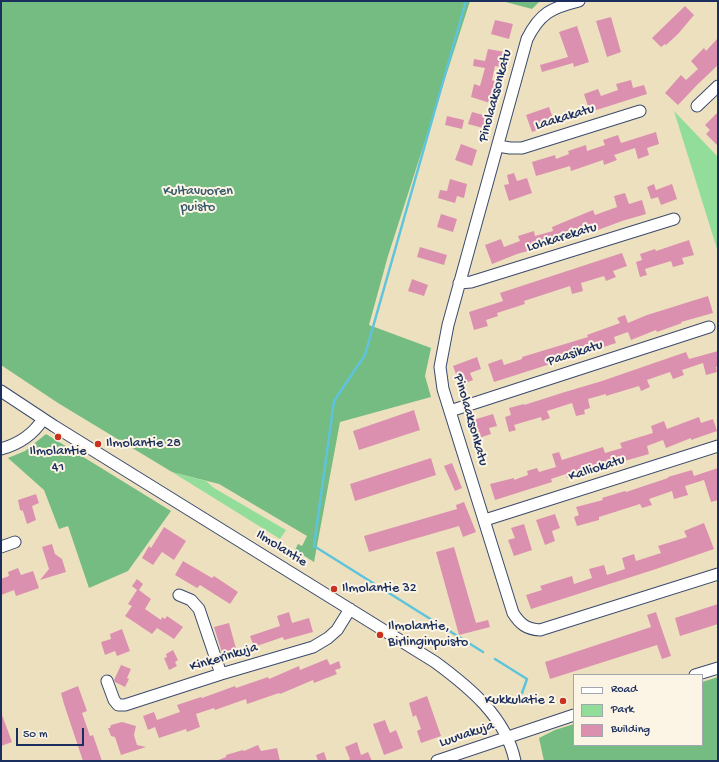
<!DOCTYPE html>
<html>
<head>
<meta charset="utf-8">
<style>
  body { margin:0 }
  #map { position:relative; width:719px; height:762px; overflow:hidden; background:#ede0bf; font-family:"Gochi Hand",sans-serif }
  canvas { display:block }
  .frame { position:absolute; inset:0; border:2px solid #1b2f5e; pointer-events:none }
  .legend { position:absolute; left:573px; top:674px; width:130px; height:72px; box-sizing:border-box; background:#fcf5e5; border:1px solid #a2a6af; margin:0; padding:5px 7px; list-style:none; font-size:12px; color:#1b2f5e }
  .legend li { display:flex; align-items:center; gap:8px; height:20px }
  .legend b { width:20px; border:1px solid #a2a6af }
  .scale { position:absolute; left:16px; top:728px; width:68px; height:18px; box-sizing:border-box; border:2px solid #1b2f5e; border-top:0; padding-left:5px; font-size:12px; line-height:14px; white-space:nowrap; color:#1b2f5e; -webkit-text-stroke:3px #fcf5e5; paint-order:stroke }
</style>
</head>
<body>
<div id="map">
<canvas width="719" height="762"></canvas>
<div class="frame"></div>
<ul class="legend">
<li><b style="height:5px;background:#fff"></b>Road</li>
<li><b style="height:11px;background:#92dd9a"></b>Park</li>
<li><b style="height:11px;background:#dc90b0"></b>Building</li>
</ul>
<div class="scale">50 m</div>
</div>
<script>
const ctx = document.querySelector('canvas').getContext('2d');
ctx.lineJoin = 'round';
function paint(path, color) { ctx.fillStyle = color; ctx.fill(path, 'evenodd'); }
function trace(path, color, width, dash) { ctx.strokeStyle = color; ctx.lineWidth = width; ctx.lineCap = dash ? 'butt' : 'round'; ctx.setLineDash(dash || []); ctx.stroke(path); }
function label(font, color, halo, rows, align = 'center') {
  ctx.font = font + ' "Gochi Hand",sans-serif'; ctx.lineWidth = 4; ctx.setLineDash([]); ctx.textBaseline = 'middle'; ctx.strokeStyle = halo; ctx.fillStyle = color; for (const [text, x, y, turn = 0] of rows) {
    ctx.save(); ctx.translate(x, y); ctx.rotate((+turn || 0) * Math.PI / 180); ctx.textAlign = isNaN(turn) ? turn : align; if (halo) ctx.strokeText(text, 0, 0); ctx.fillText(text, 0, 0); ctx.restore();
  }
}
const green = new Path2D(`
  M674 111 718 157V252Z
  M172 472 206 481 214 488 286 530 280 539Z`);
const forest = new Path2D(`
  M1 1H470L388 256 369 325 431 348 425 376 431 397 340 422 314 562 295 550 298 544 302 546 307 536 219 484 172 472 58 403 1 365Z
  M502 1H540L532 9Z
  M46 434 171 511 128 571 89 588 68 526 59 529 44 490 8 458 25 451Z
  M718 677V761H544L539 738 555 730 574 724V745H702V682Z`);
const stream = new Path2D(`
  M466 1 365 355 334 401 314 546 483 652
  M495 659 527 679 522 693`);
const building = new Path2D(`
  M685 6 694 15 678 34 666 45 665 44 661 47 652 38Z
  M611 17 621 52 607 57 596 21Z
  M495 20 513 24 509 39 491 34Z
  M577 26 589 62 574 67 573 63 542 72 540 65 568 57 559 32Z
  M718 38V65L697 85 678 105 665 93 681 75 686 80 698 69 691 61 704 48 706 51Z
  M488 49 505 52 501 67 495 66 492 80 497 82 490 103 471 97 474 84 480 86 485 68 473 66 474 59 485 61Z
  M631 80 633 88 644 85 647 94 590 112 584 94 598 89 601 96 618 90 616 84Z
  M549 107 555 124 532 132 526 115Z
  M472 112 487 116 483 128 468 124Z
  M718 112V146L706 134 710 130 705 125Z
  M447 116 464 120 462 129 445 125Z
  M656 132 659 144 647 148 649 155 638 159 635 148 614 155 617 160 604 165 603 160 571 171 570 166 536 176 532 162 555 155 556 159 569 154 568 151 586 145 587 151 605 145 603 140 618 135 621 143Z
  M461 144 477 150 472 166 455 160Z
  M514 173 517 181 527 178 532 193 509 201 504 185 509 184 507 175Z
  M450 179 467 184 464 198 457 196 455 203 438 198 440 190 447 191Z
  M654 184 656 190 672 184 677 199 661 205 658 197 651 199 647 187Z
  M625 193 629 204 642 200 646 214 622 221 590 233 588 230 549 245 517 254 492 264 485 245 501 239 504 247 520 241 518 236 534 231 535 236 553 231 552 227 593 210 595 215 617 207 614 196Z
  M441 214 457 219 453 232 437 227Z
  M689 240 694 255 682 258 684 264 673 267 671 261 645 269 647 275 640 277 636 262 642 260 640 254 655 249 656 251Z
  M420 247 447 255 444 265 417 257Z
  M622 253 627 266 613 271 616 277 606 281 604 276 581 283 583 291 572 294 570 286 524 301 525 304 497 313 498 316 486 320 488 326 474 330 469 312 503 301 500 293Z
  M412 279 428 285 424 296 408 291Z
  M708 296 713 313 681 322 682 323 657 332 656 330 631 340 628 332 614 337 616 343 494 382 488 364 502 359 504 365 522 359V357L588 337 587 335 620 323 617 318 625 315 628 323 647 315Z
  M718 351V366L716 367 717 372 706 375 703 363 682 370 684 375 673 379 670 372 647 380 650 387 641 391 639 386 606 396V394L588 399 590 408 584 410 585 414 576 416 572 403 547 411 550 418 542 421 541 417 514 425 516 430 509 432 505 417 511 415 509 408 524 404V405L565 392 602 381 686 352 689 359Z
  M477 357 481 369 470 373 473 380 460 385 453 366Z
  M414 410 420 430 359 450 353 431Z
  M493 414 497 426 489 428 491 434 476 439 470 421Z
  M699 417 701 423 713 419 717 431 691 440V438L666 448 663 440 647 446 649 454 593 470 592 469 567 478 566 474 551 479 552 482 495 500 490 484 514 478V480L528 475 527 471 537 468 539 472 556 467 552 454 559 452 562 460 603 447 605 453 622 448 620 443 653 433 651 426 664 421 667 429Z
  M431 458 436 475 355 501 350 484Z
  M452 463 462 488 455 491 444 466Z
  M718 468V500L711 502 704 480 685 486 688 495 674 499 672 491 649 499 652 505 642 508 640 504 599 517V520L577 526 574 517 579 515 576 507 603 500 602 498 625 491 626 492 668 478V477L692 470 694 476Z
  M36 494 39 503 32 506 36 520 27 524 23 511 20 510 18 500Z
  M464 502 476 532 463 537 459 526 369 552 364 536 457 509 456 505Z
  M555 514 560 528 552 531 555 541 545 545 536 520Z
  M704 523 714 549 653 570 531 609 526 595 542 590 540 586 572 576 574 584 592 578 589 569 604 565 607 575 625 569 622 558 634 554 636 561 661 553 658 546 687 537 684 531Z
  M524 524 532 550 514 556 508 540 515 538 511 528Z
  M164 527 186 541 174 560 162 552 153 565 142 558 149 546 151 548Z
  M52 544 55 554 62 559 66 572 40 580 49 569 42 547Z
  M454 547 476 623 488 620 490 627 459 635 436 552Z
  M183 561 212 578 214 576 238 592 230 604 200 585 197 588 175 575Z
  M18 568 21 575 33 571 39 588 16 596 14 590 1 595V579L9 576 8 572Z
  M137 579 143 584 139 590 151 599 145 609 161 620 162 617 165 619 167 616 183 627 174 639 157 628 152 634 125 616 132 606 128 604 137 590 132 586Z
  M718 604V624L680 636 675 618Z
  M289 612 292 623 309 618 313 632 284 640 283 637 254 647 250 636 280 626 277 616Z
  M656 612 671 656 662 659 657 645 550 679 545 662 651 627 647 615Z
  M229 623 237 652 223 656 214 627Z
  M122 629 130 651 117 656 115 651 105 655 101 642 111 639 110 634Z
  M173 650 178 660 175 662 177 666 169 670 164 658 167 657 166 654Z
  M327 659 330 665 339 661 341 668 335 670 337 674 314 683 313 680 280 694 279 693 247 704 246 699 215 710 214 708 196 714 200 727 187 732 186 729 159 738 155 727 148 730 143 716 154 712 157 720 180 712 177 705 201 697 202 698 235 686 236 688 268 677 269 679 299 666 300 670Z
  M121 665 131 669 127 678 129 679 125 687 115 682 114 680Z
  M78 686 87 711 82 713 90 736 93 735 102 761H83L64 704 61 693Z
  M427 696 441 736 421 743 417 731 421 729 416 715 413 717 409 703Z
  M1 715H2L12 742 1 746Z
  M385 720 390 733 396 730 403 748 384 755 373 724Z
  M122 722 136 726 134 735 137 745 146 747 121 755 115 737 111 736 108 728H110L111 725Z
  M357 742 361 755 368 752 372 761H347L350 759 345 747Z
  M258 745 261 751 277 748 280 761H216L226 757V755L243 750 244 751Z
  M324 752 327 761H318L316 755Z`);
const minor = new Path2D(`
  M579 1C551 8 540 13 527 39L448 325 440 367 443 389 513 613C520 624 526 629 540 630L718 574
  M697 106 718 86
  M498 146 510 148H522L640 111
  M459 283 471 282 674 219
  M1 391 54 426 435 662C469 687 506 717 515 761
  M450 411 709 327
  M1 449C19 444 33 435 43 419
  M485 520 718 446
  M1 547 15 542
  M179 595 191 600 199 609 221 674
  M695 675 718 668
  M107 681 114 700 118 705H125L221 674 313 647 328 638 337 630 350 609
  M437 761 574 715`);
const markers = [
  [58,437,4,"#c8321e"],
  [98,444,4,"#c8321e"],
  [334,589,4,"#c8321e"],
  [380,635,4,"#c8321e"],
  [563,701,4,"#c8321e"]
];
const streetNames = [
  ["Pinolaaksonkatu",496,96,-75],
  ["Laakakatu",565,118,-17],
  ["Lohkarekatu",562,238,-17],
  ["Paasikatu",575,354,-18],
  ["Pinolaaksonkatu",470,420,74],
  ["Kalliokatu",597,469,-18],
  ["Ilmolantie",281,549,32],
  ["Kinkerinkuja",224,658,-17],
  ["Luuvakuja",467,735,-19]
];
const parkNames = [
  ["Kultavuoren",198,192],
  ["puisto",198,208]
];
const poiNames = [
  ["Ilmolantie 28",106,444],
  ["Ilmolantie",58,452,"center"],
  ["41",58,468,"center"],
  ["Ilmolantie 32",342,589],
  ["Ilmolantie,",388,627],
  ["Birlinginpuisto",388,643],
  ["Kukkulatie 2",555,701,"right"]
];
paint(green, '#92dd9a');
paint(forest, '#75bc82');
trace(stream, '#5ec4db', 2.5);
paint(building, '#dc90b0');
trace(minor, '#3a4a6d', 13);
trace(minor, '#fff', 11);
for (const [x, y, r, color] of markers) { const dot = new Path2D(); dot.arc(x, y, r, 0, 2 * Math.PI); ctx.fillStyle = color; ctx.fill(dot); trace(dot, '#fcf5e5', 1.5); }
label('14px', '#1b2f5e', '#fcf5e5', streetNames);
label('14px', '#395a6d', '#fcf5e5', parkNames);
label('14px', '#1b2f5e', '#fcf5e5', poiNames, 'left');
</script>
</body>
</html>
